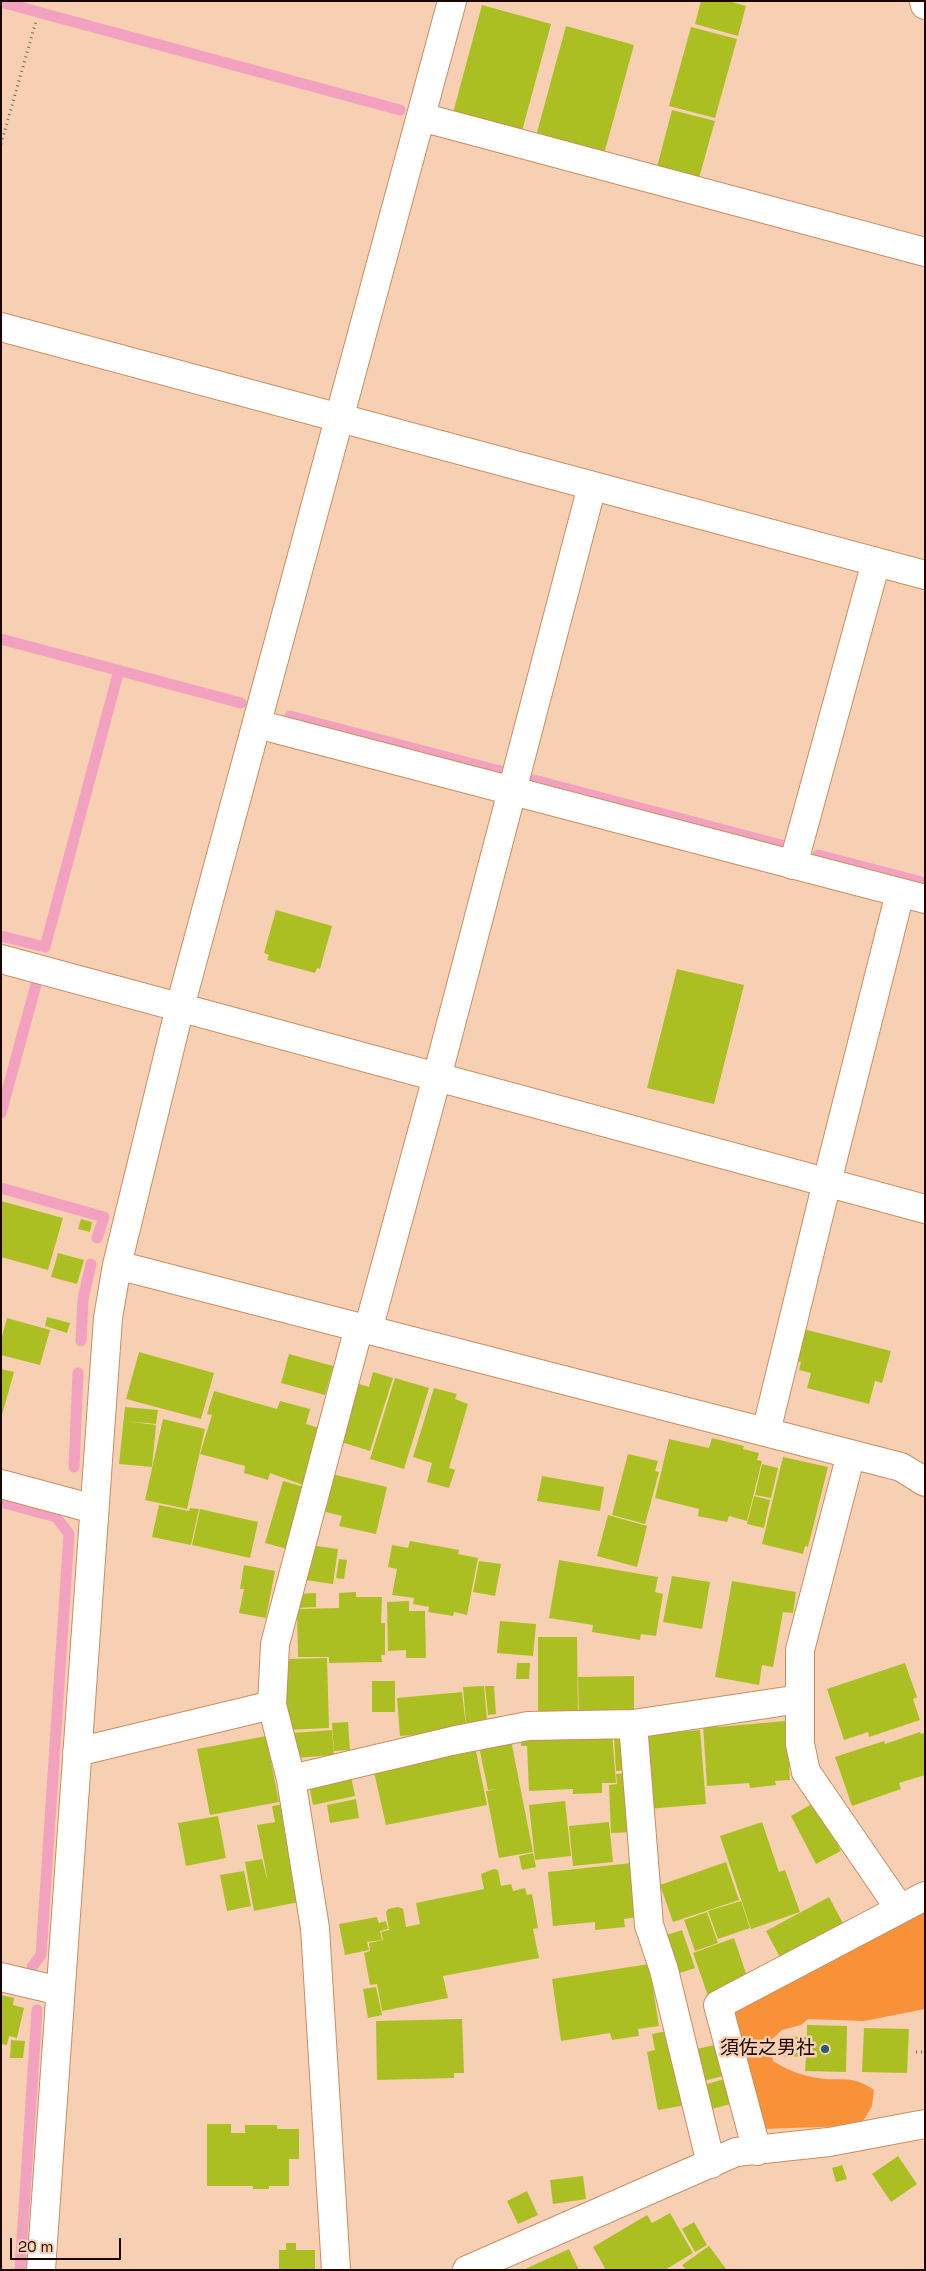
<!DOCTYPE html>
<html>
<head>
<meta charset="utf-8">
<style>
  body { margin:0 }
  #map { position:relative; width:926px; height:2271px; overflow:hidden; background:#f7d0b4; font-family:"Space Grotesk",sans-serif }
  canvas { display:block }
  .frame { position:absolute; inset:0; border:2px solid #1a0500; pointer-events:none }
  .scale { position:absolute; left:10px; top:2238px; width:111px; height:22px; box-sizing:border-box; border:2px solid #1a0500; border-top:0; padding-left:6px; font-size:15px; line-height:18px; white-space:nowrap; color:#1a0500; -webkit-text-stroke:4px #f7d0b4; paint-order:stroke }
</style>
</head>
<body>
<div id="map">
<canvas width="926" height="2271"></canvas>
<div class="frame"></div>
<div class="scale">20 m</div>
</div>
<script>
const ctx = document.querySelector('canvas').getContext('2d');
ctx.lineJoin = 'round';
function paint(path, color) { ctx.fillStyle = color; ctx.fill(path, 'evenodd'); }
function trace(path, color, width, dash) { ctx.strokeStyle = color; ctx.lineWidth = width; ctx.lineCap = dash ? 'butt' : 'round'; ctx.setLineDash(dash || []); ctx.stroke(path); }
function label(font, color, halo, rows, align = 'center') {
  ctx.font = font + ' "Space Grotesk","Noto Sans JP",sans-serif'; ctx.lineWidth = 5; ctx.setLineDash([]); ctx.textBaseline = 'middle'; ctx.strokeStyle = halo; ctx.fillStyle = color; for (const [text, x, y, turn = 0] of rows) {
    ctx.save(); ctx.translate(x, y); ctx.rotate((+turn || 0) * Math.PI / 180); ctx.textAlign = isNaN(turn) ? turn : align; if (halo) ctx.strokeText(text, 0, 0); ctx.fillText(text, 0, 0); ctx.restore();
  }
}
const green = new Path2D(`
  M925 1907V2009L864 2021 808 2019 801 2025 782 2030 770 2041 773 2061C787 2070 800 2075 817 2078 843 2082 850 2074 874 2090L872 2106 862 2123 846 2126 764 2129 734 2013Z`);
const stream = new Path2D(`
  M1 2 400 110
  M1 639 241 703
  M290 716 500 771
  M534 780 785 846
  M818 855 925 883
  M1 936 45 947 119 670
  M1 1113 37 981
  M1 1188 104 1217 97 1238
  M81 1341 83 1299 91 1264
  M74 1467 78 1373
  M1 1502 56 1517 69 1534 41 1955 32 1967
  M20 2270 37 2010`);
const building = new Path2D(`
  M701 1H729L746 6 738 36 695 24Z
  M482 5 551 24 522 131 453 113Z
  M566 26 634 45 604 154 536 136Z
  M691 27 737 39 715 118 669 106Z
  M672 110 715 121 699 178 657 167Z
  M276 910 332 926 320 969 317 968 315 973 267 960 269 955 264 953Z
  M677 969 744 985 714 1104 647 1088Z
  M1 1201 63 1218 48 1270 1 1257Z
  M81 1219 92 1222 90 1232 78 1229Z
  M58 1253 84 1260 77 1284 51 1277Z
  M47 1317 70 1323 67 1333 45 1326Z
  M7 1318 50 1330 40 1365 1 1355V1340Z
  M803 1329 891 1351 882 1383 875 1381 869 1404 807 1388 811 1373 799 1370 801 1362 795 1361Z
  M139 1352 214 1373 201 1419 126 1399Z
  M289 1354 333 1366 325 1395 281 1383Z
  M1 1369 14 1372 2 1415H1Z
  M373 1372 393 1378 370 1451 335 1440 353 1382 369 1387Z
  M395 1378 429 1388 404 1469 370 1459Z
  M434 1388 457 1394 455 1399 468 1404 449 1468 455 1470 449 1488 427 1482 432 1463 413 1457Z
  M214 1391 277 1409 280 1401 310 1409 306 1424 319 1428 303 1485 270 1473 268 1480 244 1473 245 1466 200 1454 212 1415 207 1414Z
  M125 1407 158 1410 156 1424 125 1421 156 1425 152 1467 119 1464Z
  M163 1419 205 1429 187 1509 145 1500Z
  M712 1438 744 1446 743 1449 759 1453 757 1460 762 1461 747 1521 729 1516 727 1522 698 1516 699 1509 655 1498 669 1439 709 1448Z
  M628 1454 658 1461 655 1471 659 1472 645 1524 612 1515Z
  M783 1457 828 1467 808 1547 805 1546 803 1554 762 1544Z
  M762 1464 778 1468 771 1498 755 1495Z
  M327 1473 387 1487 376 1534 339 1526 342 1516 318 1510Z
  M542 1476 604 1487 600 1511 537 1501Z
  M283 1481 304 1487 287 1549 265 1543Z
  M754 1496 770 1500 764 1528 747 1524Z
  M159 1505 189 1511 190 1508 199 1509 191 1545 152 1537Z
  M200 1509 258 1522 250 1558 192 1545Z
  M608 1515 647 1526 637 1567 597 1556Z
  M410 1541 459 1550 458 1554 478 1558 467 1615 454 1612 453 1616 428 1612 429 1607 413 1604 414 1598 392 1595 397 1569 388 1567 392 1545 408 1548Z
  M310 1545 338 1549 333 1584 305 1580Z
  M339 1559 347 1560 344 1579 336 1578Z
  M559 1560 658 1577 655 1592 663 1594 656 1636 641 1634 640 1640 592 1632 593 1625 549 1618Z
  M479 1561 501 1564 495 1596 473 1592Z
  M244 1565 275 1571 266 1618 239 1613 244 1589H240Z
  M672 1576 710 1582 702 1629 663 1622Z
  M732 1581 796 1592 793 1613 783 1612 773 1667 762 1665 759 1685 715 1677Z
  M356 1592V1597H382L381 1623H385V1655H381L382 1662 329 1663V1657H298L297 1609 339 1608V1593Z
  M316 1593V1607L297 1608V1594Z
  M409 1601V1611H425L426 1658H406V1650L388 1651 387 1602Z
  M500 1621 536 1624 533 1656 497 1653Z
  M538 1637H577L578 1715H538Z
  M327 1658 329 1728 287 1730 286 1659Z
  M517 1663H530L529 1679H516Z
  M905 1663 917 1697 913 1699 920 1720 869 1737 868 1732 844 1740 827 1689Z
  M634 1676V1713L579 1714 578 1677Z
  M372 1681H395V1712H372Z
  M484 1686 487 1720 466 1723 463 1687Z
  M485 1686H494L496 1714 488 1715Z
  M462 1692 466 1726 457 1731 400 1736 397 1698Z
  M785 1721V1725H790L793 1767H789L790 1780 775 1781 776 1785 750 1788 749 1783 707 1786 703 1725 717 1723 718 1727Z
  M348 1722 350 1750 334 1751 332 1723Z
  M332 1730 334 1755 295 1758 293 1733Z
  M700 1730 706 1804 648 1809 643 1735Z
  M612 1732 616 1783H602V1793L573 1794V1789L529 1791 527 1746H521V1734Z
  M920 1732 921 1734 925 1733V1775L899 1783 901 1789 852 1806 835 1757 884 1741 885 1744Z
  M510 1735 533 1852 499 1858 486 1791 499 1789 488 1790 478 1742Z
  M266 1736 279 1802 210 1815 197 1749Z
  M627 1736 629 1770 616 1771 614 1737Z
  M476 1751 487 1805 386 1825 374 1772 451 1752 452 1756Z
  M632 1773 635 1832 611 1833 609 1785 617 1784 616 1774Z
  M351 1777 355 1796 313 1805 309 1785Z
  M356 1799 359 1818 330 1823 327 1805Z
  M565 1801 571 1856 535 1860 529 1805Z
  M815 1802 841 1851 816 1864 791 1816Z
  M285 1804 298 1875 290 1878 299 1876 304 1901 254 1911 245 1862 262 1859 268 1882 257 1825 275 1822 272 1806Z
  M218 1816 226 1858 186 1866 178 1823Z
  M609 1822 613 1862 573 1866 569 1826Z
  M762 1822 779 1872 785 1870 800 1912 751 1929 720 1836Z
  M533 1853 536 1867 522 1870 519 1856Z
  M726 1862 739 1900 673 1922 660 1885Z
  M632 1863 637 1917 624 1919 625 1927 595 1930V1922L553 1926 548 1872Z
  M494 1869 498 1870 501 1886 511 1884 513 1891 525 1888 527 1895 532 1894 538 1928 533 1929 539 1958 443 1976 448 1998 382 2011 377 1984 370 1985 364 1953 370 1951 369 1943 383 1940 381 1932 389 1930 386 1912 388 1909 398 1907 403 1909 406 1927 420 1924 416 1903 484 1889 481 1874Z
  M244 1871 251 1906 227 1911 220 1875Z
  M829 1897 845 1927 782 1961 766 1931Z
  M741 1901 750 1928 718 1939 708 1911Z
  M707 1912 718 1943 695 1951 684 1920Z
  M377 1917 379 1923 386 1921 388 1929 380 1931 382 1940 367 1942 369 1950 345 1955 339 1924Z
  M682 1930 695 1968 677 1974 664 1936Z
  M734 1938 749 1982 708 1996 693 1953Z
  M649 1964 659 2026 638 2029 639 2036 612 2040 610 2033 561 2041 552 1979Z
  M376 1987 382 2015 368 2018 363 1989Z
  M1 1995 14 1998 13 2005 24 2008 17 2038 9 2036 7 2045 1 2044Z
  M462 2019 464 2073H454V2078L377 2080 376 2021Z
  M807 2025 847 2026 846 2072 805 2071 806 2057 778 2056 779 2036 807 2037Z
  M864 2028 909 2029 907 2073 862 2072Z
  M667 2031 686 2105 658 2110 647 2052 655 2050 652 2034Z
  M11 2040 25 2041 23 2058H10Z
  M719 2044 727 2075 700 2082 692 2050Z
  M724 2079 731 2104 708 2110 701 2086Z
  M207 2124H231V2133H245V2125H277V2129H299V2159H289V2186H269V2189H253V2186H207Z
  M898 2156 917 2184 891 2202 872 2174Z
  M842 2165 847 2179 836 2182 832 2168Z
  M583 2176 586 2199 553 2204 550 2180Z
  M527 2191 538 2215 518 2224 507 2201Z
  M670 2213 693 2253 665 2270H606L593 2247 647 2215 652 2223Z
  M694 2222 707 2245 695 2252 682 2229Z
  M286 2243H296V2250H315V2270H279V2250H286Z
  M709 2246 727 2270H686L682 2265Z
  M569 2249 579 2270H523Z`);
const path = new Path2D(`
  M1 144 36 21
  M916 2052H925`);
const street = new Path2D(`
  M924 1 925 5
  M421 117 925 252
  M1 327 925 575
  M257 724 925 899
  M793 865 876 562
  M1 959 925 1209
  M117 1265 901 1467 925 1482
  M368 1330 437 1077 592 486
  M766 1432 827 1182 900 893
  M851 1454 800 1650V1744L806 1772 900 1909
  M1 1484 94 1509
  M633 1724 649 1925 664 1970 711 2164
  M77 1752 272 1705
  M291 1779 456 1740 528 1726 633 1724 800 1699
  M1 1977 60 1991
  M757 2151 718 2005 925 1896
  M41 2270 108 1318 117 1265 180 1007 452 1
  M336 2270 315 1928 291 1779 272 1705 275 1644 359 1327
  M467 2270 736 2152 829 2142 925 2124`);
const markers = [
  [825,2049,5,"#295b78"]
];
const poiNames = [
  ["須佐之男社",815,2049]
];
paint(green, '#f99138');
trace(stream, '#f2a2be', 11);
paint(building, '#acbf22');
trace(street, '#ca8d5f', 30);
trace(path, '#806253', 3, [1, 4]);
trace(street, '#fff', 28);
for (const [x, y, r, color] of markers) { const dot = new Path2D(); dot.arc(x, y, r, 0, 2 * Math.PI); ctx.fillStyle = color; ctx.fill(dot); trace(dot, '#f7d0b4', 2); }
label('19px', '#1a0500', '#f7d0b4', poiNames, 'right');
</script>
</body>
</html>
